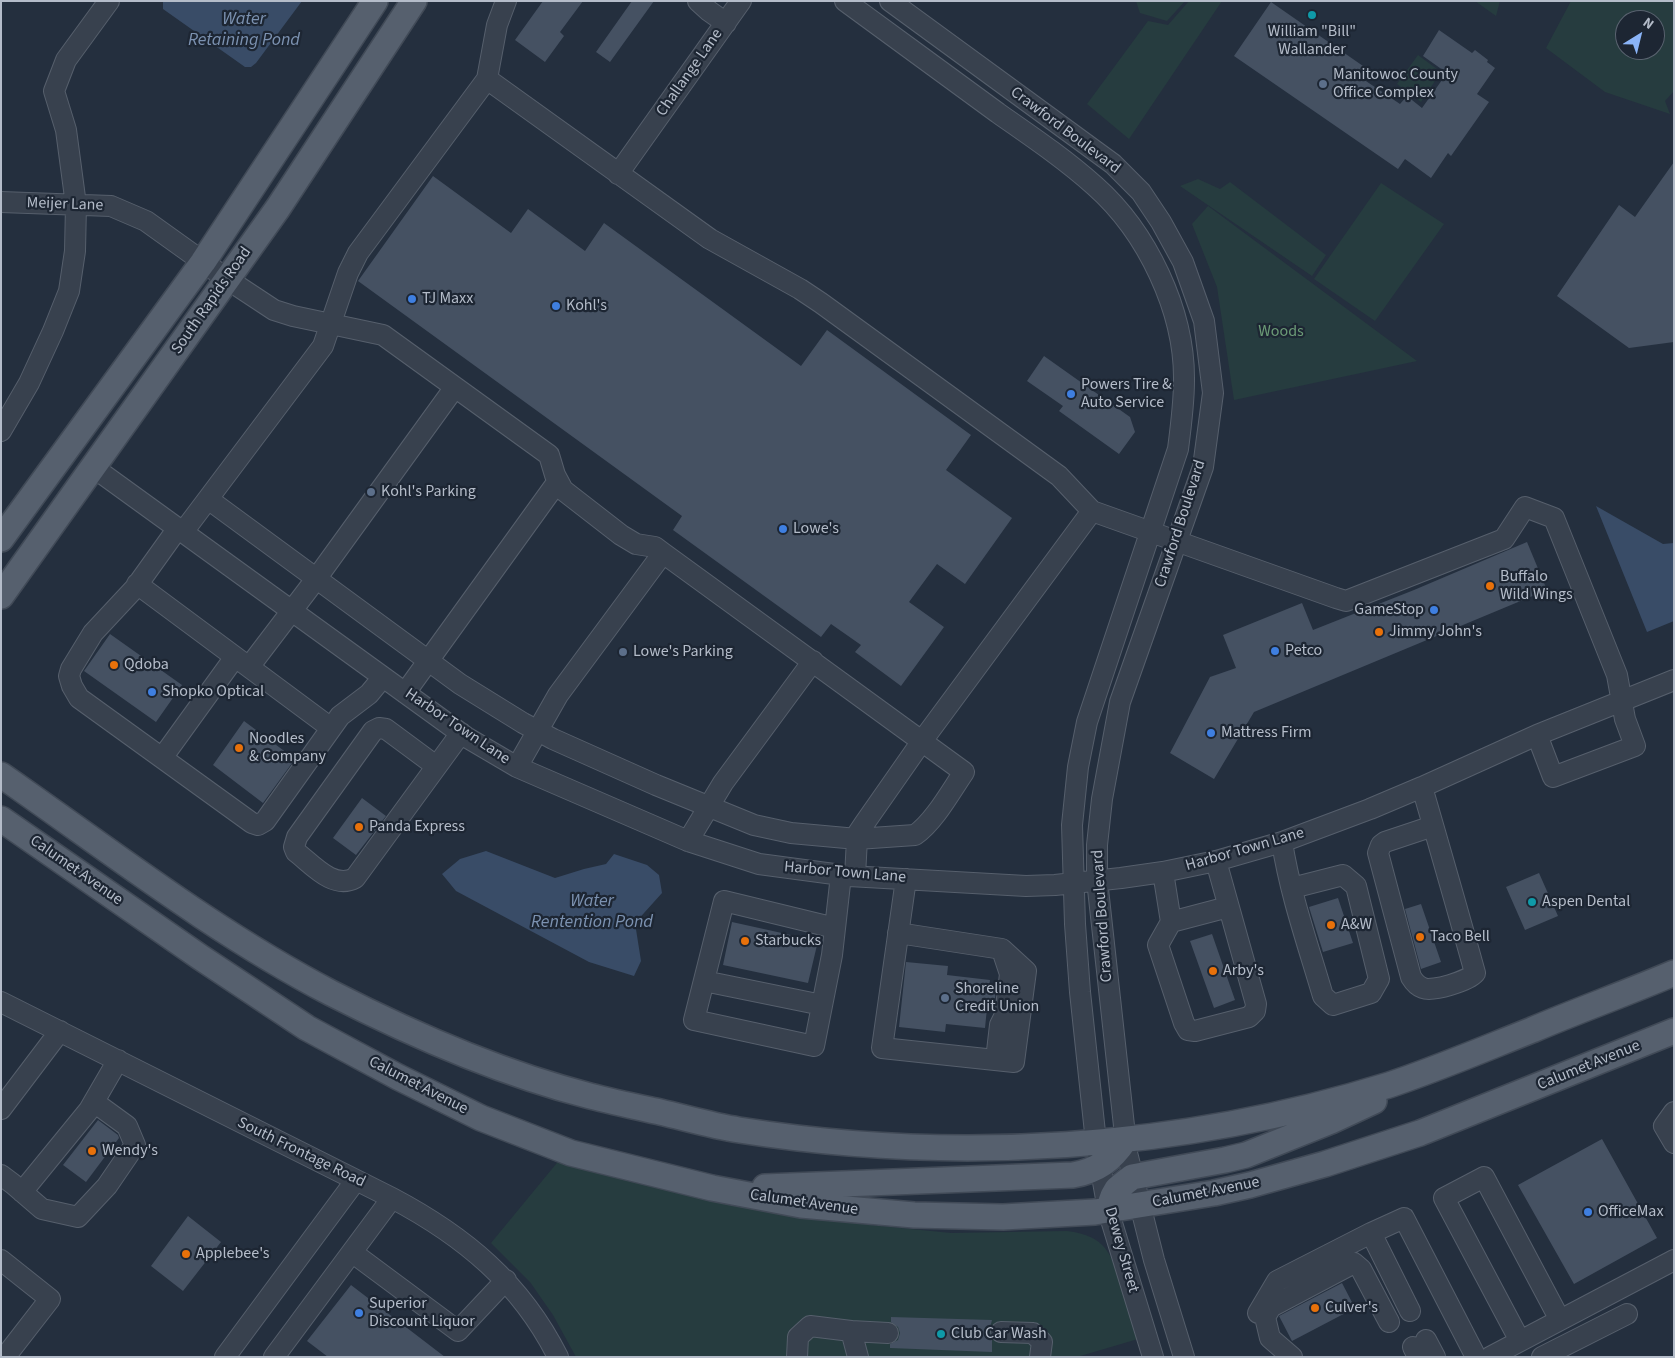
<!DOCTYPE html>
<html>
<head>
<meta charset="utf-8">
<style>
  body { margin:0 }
  #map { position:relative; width:1675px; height:1358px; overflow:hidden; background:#242f3e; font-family:"Source Sans 3",sans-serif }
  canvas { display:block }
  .frame { position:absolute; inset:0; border:2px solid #b4bcc9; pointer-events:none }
  .north { position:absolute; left:1615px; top:10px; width:50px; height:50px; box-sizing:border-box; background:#1d2633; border:1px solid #59626f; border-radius:50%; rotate:36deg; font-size:14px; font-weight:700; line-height:20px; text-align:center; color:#b4bcc9 }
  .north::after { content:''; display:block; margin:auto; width:18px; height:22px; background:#8ab4f8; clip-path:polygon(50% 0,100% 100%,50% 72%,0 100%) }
</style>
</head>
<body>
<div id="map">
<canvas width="1675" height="1358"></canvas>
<div class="frame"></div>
<div class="north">N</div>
</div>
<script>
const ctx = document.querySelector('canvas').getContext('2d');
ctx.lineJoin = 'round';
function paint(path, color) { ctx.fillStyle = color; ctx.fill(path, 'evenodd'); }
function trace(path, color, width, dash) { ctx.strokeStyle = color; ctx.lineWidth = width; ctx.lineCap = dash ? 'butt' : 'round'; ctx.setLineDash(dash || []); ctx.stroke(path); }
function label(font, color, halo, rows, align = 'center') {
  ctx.font = font + ' "Source Sans 3",sans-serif'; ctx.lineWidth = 4.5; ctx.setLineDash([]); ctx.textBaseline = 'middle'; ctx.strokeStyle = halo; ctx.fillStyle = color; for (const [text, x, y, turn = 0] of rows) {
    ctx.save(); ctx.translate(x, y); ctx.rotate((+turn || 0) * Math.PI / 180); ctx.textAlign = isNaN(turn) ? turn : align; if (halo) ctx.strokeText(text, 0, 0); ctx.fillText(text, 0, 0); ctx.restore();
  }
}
const green = new Path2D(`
  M1136 1H1185L1167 21 1140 13Z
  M1189 1H1222L1129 139 1087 104 1148 21 1168 25Z
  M1475 1H1500L1496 16Z
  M1571 1H1674V91L1665 101 1670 114 1605 92 1546 48ZM1625 20H1655V50H1625Z
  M1418 55 1441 72 1421 102 1397 84Z
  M1198 179 1220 189 1230 182 1326 255 1312 276 1180 186Z
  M1381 183 1444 224 1375 321 1314 279Z
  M1208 206 1417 361 1234 400 1217 287 1192 224Z
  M561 1158 797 1213 862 1224 951 1233 1067 1231C1107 1236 1111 1254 1122 1287 1127 1305 1132 1322 1138 1339L1077 1357H576L553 1315 530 1282 491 1243Z`);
const water = new Path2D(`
  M163 1H302L256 63 251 67H245L163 9Z
  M1596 506 1663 544 1674 543V621L1647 632Z
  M486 851 555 878 584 869 606 864 614 854 647 865 659 875 662 893 635 923 641 961 634 976 589 962 456 891 442 874 460 859Z`);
const building = new Path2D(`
  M543 1H583L560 32 564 36 545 62 515 40Z
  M632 1H654L610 62 596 52Z
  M1271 2 1363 66 1357 75 1400 104 1407 96 1422 108 1447 73 1423 56 1439 30 1472 53 1475 50 1488 60 1487 62 1495 68 1477 94 1489 102 1451 156 1448 153 1431 178 1405 159 1398 169 1234 56Z
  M1674 162V342L1629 348 1557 296 1619 205 1635 217Z
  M433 176 511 233 528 209 585 251 604 223 801 366 827 330 971 435 946 470 1012 518 965 584 937 564 909 602 944 627 901 686 855 652 861 645 831 624 821 637 673 530 682 516 358 281Z
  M1044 356 1130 417 1135 432 1119 454 1059 411 1063 406 1027 381Z
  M1527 542 1547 590 1254 712 1214 779 1170 753 1210 677 1236 668 1223 635 1302 603 1313 630 1414 590Z
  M110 634 182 685 156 722 84 671Z
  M244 721 295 759 263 803 213 765Z
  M362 798 386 816 356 855 333 838Z
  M1539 873 1558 916 1525 930 1506 887Z
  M1338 898 1353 943 1323 952 1309 907Z
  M1421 904 1441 962 1421 969 1405 909Z
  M732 922 818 941 808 983 723 965Z
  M1212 934 1235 1000 1214 1008 1190 941Z
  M906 962 948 966 947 975 990 980 989 987 996 988 994 1009 987 1008 985 1028 946 1024 945 1032 899 1027Z
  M98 1120 118 1135 119 1138 86 1182 63 1165Z
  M1602 1139 1657 1238 1574 1284 1518 1185Z
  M188 1216 221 1242 183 1291 151 1266Z
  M1342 1283 1355 1308 1292 1341 1279 1316Z
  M351 1285 445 1357H328L307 1341Z
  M891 1317 992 1320 989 1332 992 1339V1352L890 1348V1344L898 1340 900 1333 898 1327 891 1322Z`);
const minor = new Path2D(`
  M698 1 709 11 726 23
  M845 1C896 38 947 76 998 113 1031 136 1065 159 1095 186 1147 232 1185 311 1184 381 1184 403 1181 426 1178 449L1087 722 1078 767 1072 825 1075 924 1080 992 1096 1142 1108 1210 1153 1357
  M890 1 1113 164 1141 192 1161 222 1183 262 1204 321 1213 393 1203 467 1120 702 1102 799 1097 845V880L1127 1153 1154 1260 1184 1357
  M487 79 710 239 800 289 821 303 1059 476 1092 511 1336 598 1346 601 1504 539 1525 507 1554 518 1617 675 1625 719 1635 746 1553 777 1537 735
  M618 174 741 1
  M1 202 111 206 146 221 227 279 274 310 293 316 383 335 549 455 555 475 563 490 621 535 636 544 655 547 663 553 964 772C951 791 934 822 915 835L857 839 791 833 754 825 656 785 553 739 523 723 460 684 208 499
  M1 431 29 383 53 331 69 291 75 251 76 205 66 130 54 91 66 60 109 1
  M93 467 466 737 517 767 688 841 759 864 849 876 1026 886 1055 885 1121 878 1163 872 1216 861 1282 842 1370 809 1422 787 1537 735 1674 680
  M178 528 135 588 93 633 71 669 69 676 72 686 79 698 252 823 258 825 265 821 340 716 369 694 383 677
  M183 532 323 346 348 273 358 253 487 79 497 25 506 1
  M137 584 331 728
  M249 667 316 579 455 387
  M405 693 558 481
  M162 758 235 657
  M436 766 386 729 379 728 373 731 297 837 294 847 296 852C312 864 333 890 355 878L461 733
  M517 767 558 695 663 553
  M1422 787C1440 849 1458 911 1475 973 1468 981 1433 992 1423 988 1417 986 1414 982 1411 977L1378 853 1381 845 1385 842 1433 826
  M688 841 723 783 813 661
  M1282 842C1290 894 1308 945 1323 996L1333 1005 1371 993 1379 979 1356 886 1343 875 1292 888
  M1163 872 1171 922 1158 945 1184 1023 1188 1030 1195 1031 1249 1017 1255 1011 1256 1004 1216 861
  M855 876 857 839 858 833 864 824 922 741 1092 511
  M1171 922 1228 907
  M835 928 724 901 694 1020 814 1046 832 955 841 875
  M898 933 1002 949 1026 971 1014 1062 882 1048 906 879
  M704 981 822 1005
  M1 1002 392 1198C464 1236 521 1283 558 1357
  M996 1060 1000 1025 1005 1015 1010 974 1002 950
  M1 1109 60 1031
  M1674 1112 1664 1126 1674 1143
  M1 1175 13 1184 42 1209 78 1217 107 1186 135 1145 127 1126 94 1102
  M22 1192 89 1110 118 1060
  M353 1253 458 1331 506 1280
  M1 1260 50 1299 5 1357
  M1410 1311 1371 1233 1404 1218 1476 1357
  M1258 1313 1277 1281 1371 1233
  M851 1331 888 1333
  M1001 1332 1033 1333 1042 1342 1040 1357
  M1426 1340 1435 1357
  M1520 1341 1444 1198 1484 1177 1560 1320
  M1413 1347 1418 1357
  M225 1357 356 1180
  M274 1357 392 1198
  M797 1357 798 1337 810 1326 851 1331 858 1357
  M1292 1357 1270 1338 1265 1317 1271 1307 1354 1263 1361 1269 1389 1322
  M1490 1357 1674 1260
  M1542 1357 1627 1314`);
const major = new Path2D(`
  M1 539 203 262 375 1
  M1 596 278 208 414 1
  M1 775C109 850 214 932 331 993 413 1035 500 1073 590 1096 613 1102 637 1107 660 1112 686 1118 713 1126 739 1130 955 1164 1180 1150 1389 1085 1437 1069 1484 1049 1532 1030 1579 1010 1627 993 1674 973
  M1 819 200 957 307 1028 398 1077 481 1118 571 1153 712 1188 801 1205 914 1215 1003 1217 1095 1212 1214 1193 1250 1185 1325 1164 1420 1133 1674 1031
  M765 1187 1073 1175C1097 1171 1112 1160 1125 1140
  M1108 1210 1113 1196 1117 1189 1132 1177 1225 1160 1246 1155 1331 1121 1374 1101`);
const markers = [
  [1312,15,5,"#0f9aa8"],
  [1323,84,5,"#5c6f8a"],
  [412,299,5,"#3f7fe0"],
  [556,306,5,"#3f7fe0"],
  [1071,394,5,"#3f7fe0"],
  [371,492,5,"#5c6f8a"],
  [783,529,5,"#3f7fe0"],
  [1490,586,5,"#e8710a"],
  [1434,610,5,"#3f7fe0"],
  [1379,632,5,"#e8710a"],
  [1275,651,5,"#3f7fe0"],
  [623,652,5,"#5c6f8a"],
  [114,665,5,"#e8710a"],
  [152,692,5,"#3f7fe0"],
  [1211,733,5,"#3f7fe0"],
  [239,748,5,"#e8710a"],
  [359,827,5,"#e8710a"],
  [1532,902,5,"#0f9aa8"],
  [1331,925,5,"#e8710a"],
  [1420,937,5,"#e8710a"],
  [745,941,5,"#e8710a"],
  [1213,971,5,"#e8710a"],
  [945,998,5,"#5c6f8a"],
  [92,1151,5,"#e8710a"],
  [1588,1212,5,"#3f7fe0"],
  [186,1254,5,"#e8710a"],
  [1315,1308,5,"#e8710a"],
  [359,1313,5,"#3f7fe0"],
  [941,1334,5,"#0f9aa8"]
];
const poiNames = [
  ["William \"Bill\"",1312,32,"center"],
  ["Wallander",1312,50,"center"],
  ["Manitowoc County",1333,75],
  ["Office Complex",1333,93],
  ["TJ Maxx",422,299],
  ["Kohl's",566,306],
  ["Powers Tire &",1081,385],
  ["Auto Service",1081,403],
  ["Kohl's Parking",381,492],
  ["Lowe's",793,529],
  ["Buffalo",1500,577],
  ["Wild Wings",1500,595],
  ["GameStop",1424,610,"right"],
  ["Jimmy John's",1389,632],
  ["Petco",1285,651],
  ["Lowe's Parking",633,652],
  ["Qdoba",124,665],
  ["Shopko Optical",162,692],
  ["Mattress Firm",1221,733],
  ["Noodles",249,739],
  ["& Company",249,757],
  ["Panda Express",369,827],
  ["Aspen Dental",1542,902],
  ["A&W",1341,925],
  ["Taco Bell",1430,937],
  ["Starbucks",755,941],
  ["Arby's",1223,971],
  ["Shoreline",955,989],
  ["Credit Union",955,1007],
  ["Wendy's",102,1151],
  ["OfficeMax",1598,1212],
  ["Applebee's",196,1254],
  ["Superior",369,1304],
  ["Discount Liquor",369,1322],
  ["Culver's",1325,1308],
  ["Club Car Wash",951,1334]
];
const streetNames = [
  ["Challange Lane",690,73,-55],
  ["Crawford Boulevard",1065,131,37],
  ["Meijer Lane",65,205,2],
  ["South Rapids Road",212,301,-55],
  ["Crawford Boulevard",1181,524,-72],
  ["Harbor Town Lane",457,727,34],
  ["Harbor Town Lane",1245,850,-16],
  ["Calumet Avenue",76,871,35],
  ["Harbor Town Lane",845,873,5],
  ["Crawford Boulevard",1103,916,-94],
  ["Calumet Avenue",1589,1066,-22],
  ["Calumet Avenue",418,1086,27],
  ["South Frontage Road",301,1153,26],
  ["Calumet Avenue",1206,1193,-11],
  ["Calumet Avenue",804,1203,8],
  ["Dewey Street",1121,1250,74]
];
const parkNames = [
  ["Woods",1281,332]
];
const waterNames = [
  ["Water",244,20],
  ["Retaining Pond",244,41],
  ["Water",592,902],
  ["Rentention Pond",592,923]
];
paint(green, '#263c3f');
paint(water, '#394c67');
paint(building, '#455162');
trace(minor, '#565f6c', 22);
trace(major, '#414a57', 28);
trace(minor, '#38414e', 20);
trace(major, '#56606e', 25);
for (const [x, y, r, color] of markers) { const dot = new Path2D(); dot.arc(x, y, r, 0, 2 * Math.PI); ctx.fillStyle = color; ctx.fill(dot); trace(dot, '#1d2633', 2); }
label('16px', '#b4bcc9', '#1d2633', poiNames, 'left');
label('16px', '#b4bcc9', '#1d2633', streetNames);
label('16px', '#6b9a76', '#1d2633', parkNames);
label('italic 18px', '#7c92b1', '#1d2633', waterNames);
</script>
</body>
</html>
